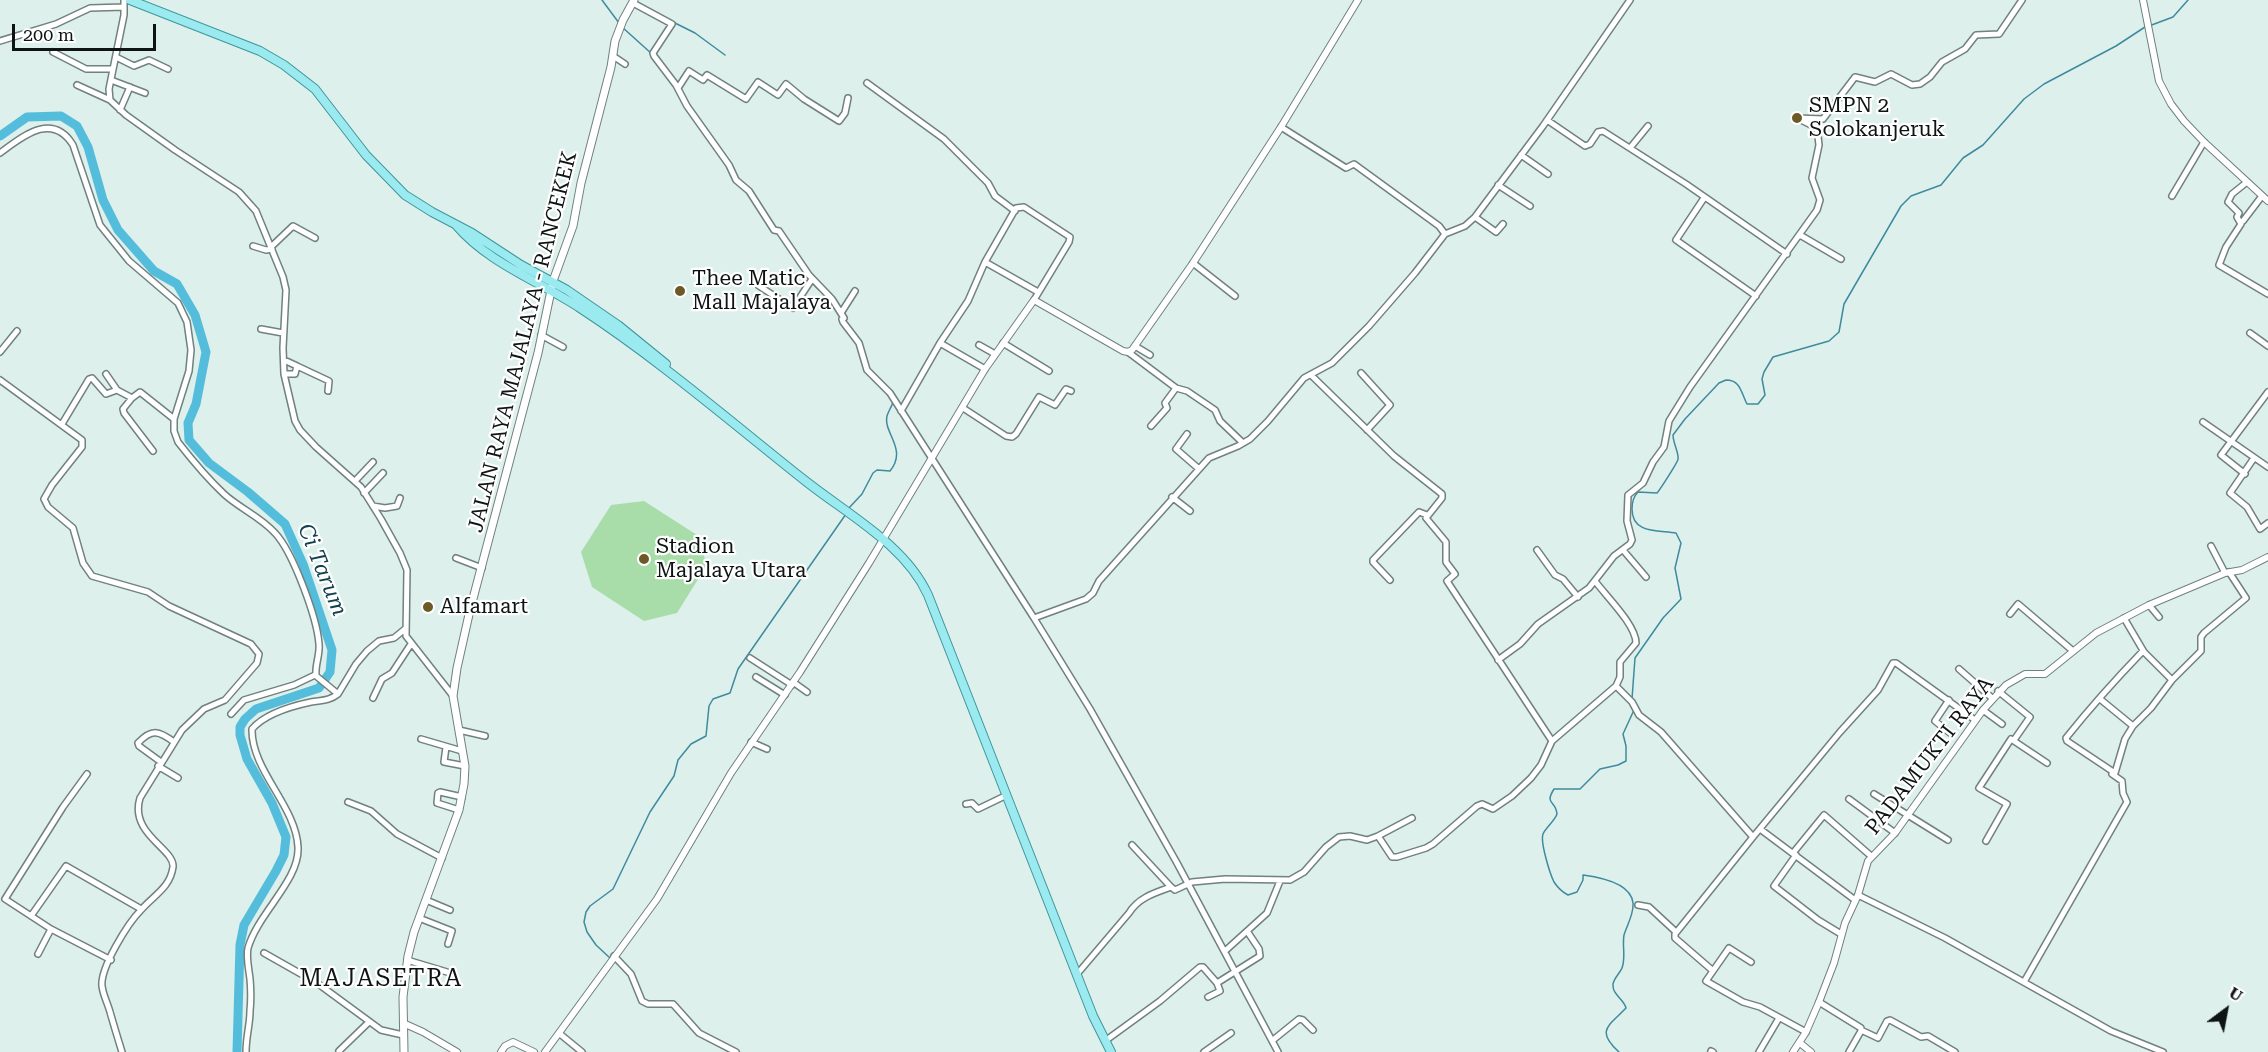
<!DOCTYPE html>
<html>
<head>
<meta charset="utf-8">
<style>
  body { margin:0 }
  #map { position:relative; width:2268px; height:1052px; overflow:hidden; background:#ddf0ec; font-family:"Roboto Serif",serif }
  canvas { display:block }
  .north { position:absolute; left:2196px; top:980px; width:60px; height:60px; -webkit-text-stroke:4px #fff; paint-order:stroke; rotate:32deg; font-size:16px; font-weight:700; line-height:24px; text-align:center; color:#0d1412 }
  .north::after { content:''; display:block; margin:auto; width:21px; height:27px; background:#0d1412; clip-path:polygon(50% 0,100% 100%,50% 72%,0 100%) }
  .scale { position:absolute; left:12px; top:24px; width:144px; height:27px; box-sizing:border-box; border:3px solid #0d1412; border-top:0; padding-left:8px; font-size:18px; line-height:21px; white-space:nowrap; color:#0d1412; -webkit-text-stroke:4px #fff; paint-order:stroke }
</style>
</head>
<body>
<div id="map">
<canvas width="2268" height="1052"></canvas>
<div class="north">U</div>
<div class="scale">200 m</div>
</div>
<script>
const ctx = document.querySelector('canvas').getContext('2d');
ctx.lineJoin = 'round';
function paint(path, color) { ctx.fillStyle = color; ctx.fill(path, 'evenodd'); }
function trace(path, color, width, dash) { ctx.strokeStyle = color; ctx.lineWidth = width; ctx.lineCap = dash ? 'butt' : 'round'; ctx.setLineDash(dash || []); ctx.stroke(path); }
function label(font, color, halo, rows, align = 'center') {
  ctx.font = font + ' "Roboto Serif",serif'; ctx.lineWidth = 4.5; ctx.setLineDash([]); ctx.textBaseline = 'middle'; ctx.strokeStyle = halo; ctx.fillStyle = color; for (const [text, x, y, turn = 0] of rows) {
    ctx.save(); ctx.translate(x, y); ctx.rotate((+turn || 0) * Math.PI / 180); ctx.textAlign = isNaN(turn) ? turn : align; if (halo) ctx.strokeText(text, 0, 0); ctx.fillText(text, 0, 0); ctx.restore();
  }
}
const green = new Path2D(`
  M644 501 697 535 707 565 677 613 644 621 592 587 581 552 611 505Z`);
const stream = new Path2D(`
  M602 0 619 23
  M674 24 675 23 695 33 725 55
  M2149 26 2173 17 2188 0
  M622 27 652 54
  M800 266 809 279
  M812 283 819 290
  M848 509 862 494 873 473 877 470 890 471C908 449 883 433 887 416 888 412 892 406 893 402
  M1632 699 1635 658 1663 618 1681 599 1675 568 1681 543 1676 533C1658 530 1632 534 1632 509 1632 502 1633 497 1638 492L1657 493C1659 491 1678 462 1678 459 1679 453 1673 443 1673 435L1685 419 1719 383 1726 380C1741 380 1741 393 1747 404H1758L1765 395 1762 379 1764 372 1773 357 1829 341 1839 332 1844 304 1901 206 1911 196 1941 185 1963 158 1983 145 2024 99 2044 84 2116 46 2145 27
  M610 958 596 945 587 932 584 922 586 912 590 906 613 889 650 812 674 776 678 760 691 744 706 736 709 706 713 699 730 693 738 669 846 514
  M1619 1052C1595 1030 1609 1026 1626 1008 1624 999 1612 995 1613 984 1614 978 1620 973 1622 968 1626 958 1622 945 1624 935 1627 925 1634 914 1633 903 1631 883 1598 877 1583 875V880L1577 892 1568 895C1562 892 1558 888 1554 882 1550 874 1540 842 1543 834 1546 827 1554 822 1557 814 1556 800 1544 805 1554 789H1580L1600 769 1618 765 1626 761V746L1623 734 1634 710`);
const river = new Path2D(`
  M0 136 27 117 61 116 77 126 88 147 103 200 118 230 154 271 177 284 195 315 206 352 196 404 188 423 189 440 209 463 248 492 285 524 303 564 332 650 330 672 319 688 256 709 245 719 240 727V735L247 759 272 803 286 837 284 855 276 871 244 925 240 945 237 1052`);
const minor = new Path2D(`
  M124 0V15L109 89 110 100 126 115 175 150 239 192 256 211 283 277 286 290 283 348 284 374 295 421 300 430 316 447 361 487 381 519 400 553 407 570 406 636 453 696
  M633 3 672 24 653 53 654 56 676 85 687 106 729 165 736 180 749 191 774 230 779 231 809 275 832 299 844 318 842 319 843 322 859 343 867 370 890 393 1034 618 1086 599 1093 593 1099 581 1209 458 1238 446 1250 439 1268 421 1304 378 1332 363 1369 326 1415 273 1445 234 1465 226 1475 217 1543 126 1630 0
  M0 41 56 24 90 8 124 7
  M53 52 86 69H113
  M613 56 625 64
  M116 57 134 66 149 60 168 69
  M111 80 145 93
  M867 83 944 139 988 183 995 196 1015 211
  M77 85 110 100
  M678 88 689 71 703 80 707 75 746 99 758 82 778 95 786 84 804 99 839 121 845 113 848 98
  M120 110 130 87
  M1547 120 1585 146 1590 144 1598 132 1603 131 1686 184 1787 254
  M1281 127 1346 168 1354 164 1439 226 1445 234
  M1630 148 1648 126
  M0 153C22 137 52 111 73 145L100 225 129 261 178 303 187 322 191 350 189 371 174 419V431L178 442C192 460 207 478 224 494 239 508 261 517 275 533 293 552 317 618 319 644 320 655 315 665 316 675
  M1521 155 1548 174
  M2247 182 2232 194 2228 202 2239 213 2237 217 2241 224 2226 247 2219 265 2268 294
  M1498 185 1530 206
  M2172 196 2204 142
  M1704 198 1676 240 1756 296
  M1475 217 1496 232 1503 224
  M2243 221 2262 196
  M1800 235 1841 259
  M253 246 266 250 272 249
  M271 247 293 226 315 238
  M985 262 1038 292
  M1193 263 1235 296
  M759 286 793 308 812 279
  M841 313 855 291
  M261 329 283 333
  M2250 333 2268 346
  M541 335 563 347
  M940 343 985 369
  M1003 343 1049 371
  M979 345 995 354
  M1135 346 1150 355
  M0 352 17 331
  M1128 352 1176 388 1187 391 1215 410 1220 421 1243 443
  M284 360 297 366 295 374H284
  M297 366 329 381 328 391
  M1361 373 1390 405 1367 430
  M106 374 117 390
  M1311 375 1394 456 1442 494V498L1426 518 1446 542V562L1455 574 1447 581 1552 741
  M0 380 82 440V447L52 485 44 499 48 507 73 528 83 563 92 576 148 592 169 606 251 644 259 654 257 663 225 700 204 709 182 730 140 798C129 834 175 849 173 867 170 888 154 895 141 910 128 923 100 968 102 986 103 995 108 1004 110 1012 114 1026 118 1039 122 1052
  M132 398 140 392 174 419
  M963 408 1006 436 1012 437 1016 434 1039 397 1055 405 1066 389 1071 391
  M901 411 940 343 968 301 985 262 1016 208 1024 207 1070 237 1069 242 1034 300
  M2203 422 2268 467
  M62 424 89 379 92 378 106 394 117 390 132 398 123 409 124 413 153 451
  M1151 426 1167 408 1165 403 1176 388
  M1187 434 1176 449 1199 469
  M2254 458 2230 493 2247 507 2260 529 2268 523
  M2245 474 2221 455 2268 392
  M355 481 373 462
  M364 493 383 473
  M1172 497 1190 511
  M373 506 385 508 397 506 400 498
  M2211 546 2225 573
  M1537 550 1555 575 1563 579 1578 597
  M1623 550 1646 577
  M456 558 482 568
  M1390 580 1373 562V560L1419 512 1427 515
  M2149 605 2159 617
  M2010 614 2018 604 2073 651
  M1034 618 1090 709 1177 863 1278 1052
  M2124 618 2144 652
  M750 658 792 685
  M1498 660 1520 644 1538 624 1589 588 1614 556 1630 544 1632 540 1627 521 1628 495 1643 483 1653 462 1664 447 1669 421 1690 387 1817 210 1820 200 1812 178 1819 145 1817 128 1797 118 1823 119 1855 77 1875 82 1891 74 1912 85 1920 84 1930 77 1942 62 1965 49 1976 35 1999 34 2022 0
  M1959 669 1992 698
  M756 677 785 695
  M793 682 807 692
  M1616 686 1632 702 1639 715 1661 732 1753 837 1840 732 1878 690 1893 663H1896L1975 720
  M1998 691 2030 717 2014 740
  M338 694 356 664 367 651 379 641 394 638 405 629
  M373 698 382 679 392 673 411 644
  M2100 699 2133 726 2151 708 2172 680
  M1949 700 1935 721 1950 733
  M1983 710 2002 724
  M231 714 244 700 294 685 315 675 338 694C329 701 322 700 311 702 292 706 265 714 252 729 251 770 296 806 298 847 300 880 258 913 248 948 246 957 249 970 250 979 251 990 251 1001 250 1011 250 1025 246 1036 246 1052
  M2133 726 2125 739 2115 773 2067 741 2066 738C2090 708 2115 680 2142 652H2144L2172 680 2201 651V637L2204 633 2246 598 2229 572
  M459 730 485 736
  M421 739 462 751
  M751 742 767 749
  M446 747 444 762 465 766
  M161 762 139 746 138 743C152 728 159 731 174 742
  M158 766 178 778
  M87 774 63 807 5 899 51 929 111 960
  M1874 794 1948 840
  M1849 799 1895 833
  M348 802 371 811 397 834 442 858
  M966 804 972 803 978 809 1007 795
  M459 810 437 803 438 793 440 792 462 797
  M1760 829 1855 900
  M1378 836 1412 818
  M1986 841 2007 804 1979 788 2011 739 2047 763
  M1132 845 1171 887
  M1793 853 1824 815 1871 856
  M1796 855 1774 886 1818 920 1841 934
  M1858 895 1945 938 2111 1031 2163 1052
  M426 900 450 910
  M1638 905 1649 907 1676 932
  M31 916 66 866 141 909
  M419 918 452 931 448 944
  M1225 951 1267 913 1280 881
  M264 953 317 983 381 1030 403 1035
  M38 954 51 929
  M614 956 631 974 642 1001 648 1004H673L699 1033 736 1052
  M407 960 447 972
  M1751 962 1729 948 1706 981 1743 1002 1760 1007 1806 1032
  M1712 970 1675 938V934L1753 837
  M1078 973 1129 913C1138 898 1154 893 1171 887L1175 890 1192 882 1225 879 1290 880 1304 872 1326 847 1339 837 1350 836 1367 840 1378 836 1392 857H1397L1426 848 1433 844 1477 806 1482 804 1493 809 1512 796 1531 778 1541 765 1552 741 1616 686 1620 677V662L1636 643C1636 625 1606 596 1595 581
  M2024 982 2127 802 2123 793 2122 781 2112 774
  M1208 997 1220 991 1217 983 1260 956 1259 949 1247 931
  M1819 1002 1861 1028V1031L1849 1052
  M1861 1030 1878 1038 1887 1021 1890 1020 1921 1037 1928 1036 1955 1052
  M560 1034 582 1052
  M1273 1040 1299 1019 1303 1020 1313 1030
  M1105 1041 1160 1001 1200 967H1203L1217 983
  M339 1051 369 1022
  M1711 1051 1713 1052
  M1204 1052 1231 1033
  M1759 1052 1779 1018`);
const tertiary = new Path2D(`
  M2143 0 2159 81 2171 104 2184 121 2204 142 2268 201
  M403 1023 423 1032 457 1052
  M1800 1043 1811 1052
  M501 1052 505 1046 513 1042 534 1052
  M545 1052 657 899 731 773 800 672 869 563 985 369 1034 300 1123 351 1128 352 1132 350 1193 263 1281 127 1358 0
  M1793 1052 1806 1032 1819 1002 1834 963 1845 923 1858 895 1868 861 1895 833 1983 710 2006 685 2025 674H2045L2096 633 2149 605 2225 573 2242 570 2268 557`);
const secondary = new Path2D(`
  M404 1052 403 997 408 956 414 932 459 810 464 784 465 766 453 696 457 668 470 610 538 353 553 281 573 226 581 183 611 67 615 41 623 20 634 0`);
const primary = new Path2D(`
  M130 0 260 51 284 65 315 89 366 155 405 195 432 212 472 233 521 265 567 290 618 325 666 364
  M456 225C488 263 539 281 580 308 658 359 730 421 803 479 845 513 905 544 928 595L1093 1016 1111 1052`);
const markers = [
  [1797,118,6,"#6b5927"],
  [680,291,6,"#6b5927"],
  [644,559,6,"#6b5927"],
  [428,607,6,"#6b5927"]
];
const poiNames = [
  ["SMPN 2",1809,106],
  ["Solokanjeruk",1809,130],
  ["Thee Matic",692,279],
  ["Mall Majalaya",692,303],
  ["Stadion",656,547],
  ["Majalaya Utara",656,571],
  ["Alfamart",440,607]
];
const streetNames = [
  ["JALAN RAYA MAJALAYA - RANCEKEK",523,342,-76],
  ["PADAMUKTI RAYA",1930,756,-52]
];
const waterNames = [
  ["Ci Tarum",322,570,68]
];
const quarterNames = [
  ["MAJASETRA",381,979]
];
paint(green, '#a8ddaa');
trace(stream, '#3f8a9f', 1.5);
trace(river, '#55bddc', 9);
trace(minor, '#70817e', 8);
trace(tertiary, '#70817e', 8);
trace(secondary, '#70817e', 9);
trace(primary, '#3e969c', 10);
trace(minor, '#fff', 5);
trace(tertiary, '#fff', 6);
trace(secondary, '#fff', 7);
trace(primary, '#9beaf0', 8);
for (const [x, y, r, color] of markers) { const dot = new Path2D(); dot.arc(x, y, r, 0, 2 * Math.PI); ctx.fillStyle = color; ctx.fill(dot); trace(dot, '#fff', 2); }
label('21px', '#0d1412', '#fff', poiNames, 'left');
label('21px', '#0d1412', '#fff', streetNames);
label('italic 22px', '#13414f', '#fff', waterNames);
ctx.letterSpacing = '1.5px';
label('24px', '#0d1412', '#fff', quarterNames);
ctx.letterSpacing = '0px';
</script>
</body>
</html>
